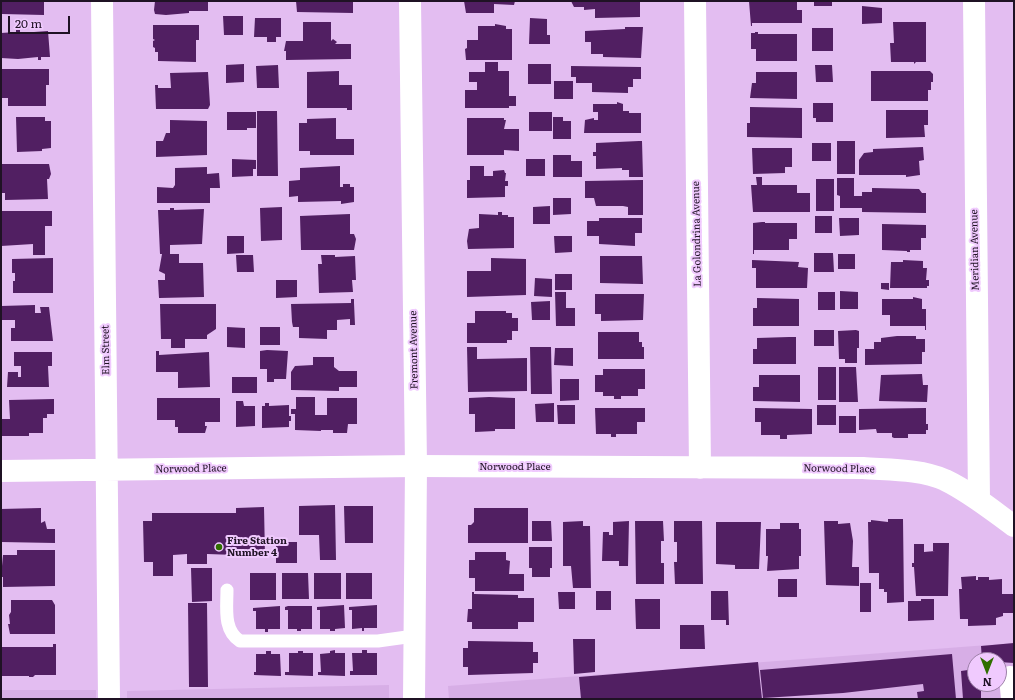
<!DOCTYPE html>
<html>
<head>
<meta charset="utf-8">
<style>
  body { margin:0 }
  #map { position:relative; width:1015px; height:700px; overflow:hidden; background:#e3bdf1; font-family:Literata,serif }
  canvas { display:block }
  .frame { position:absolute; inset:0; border:2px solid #1f1224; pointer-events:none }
  .north { position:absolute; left:967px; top:652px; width:40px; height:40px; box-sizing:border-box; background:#f0cafe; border:1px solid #9c80a7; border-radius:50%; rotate:180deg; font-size:11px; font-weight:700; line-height:16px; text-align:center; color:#1f1224 }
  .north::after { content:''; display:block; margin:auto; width:14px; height:18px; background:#306e00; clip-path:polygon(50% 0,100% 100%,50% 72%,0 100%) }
  .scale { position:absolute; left:8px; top:16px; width:62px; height:18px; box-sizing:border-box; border:2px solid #1f1224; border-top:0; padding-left:5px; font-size:12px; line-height:14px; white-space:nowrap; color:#1f1224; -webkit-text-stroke:3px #f0cafe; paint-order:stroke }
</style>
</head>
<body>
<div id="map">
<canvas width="1015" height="700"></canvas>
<div class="frame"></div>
<div class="north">N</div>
<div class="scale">20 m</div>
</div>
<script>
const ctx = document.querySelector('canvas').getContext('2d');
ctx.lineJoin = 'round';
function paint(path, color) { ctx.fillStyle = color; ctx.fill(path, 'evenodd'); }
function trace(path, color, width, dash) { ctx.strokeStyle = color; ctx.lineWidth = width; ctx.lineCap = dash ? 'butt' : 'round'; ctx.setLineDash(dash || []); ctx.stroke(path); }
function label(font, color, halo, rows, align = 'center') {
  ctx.font = font + ' Literata,serif'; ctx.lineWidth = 4; ctx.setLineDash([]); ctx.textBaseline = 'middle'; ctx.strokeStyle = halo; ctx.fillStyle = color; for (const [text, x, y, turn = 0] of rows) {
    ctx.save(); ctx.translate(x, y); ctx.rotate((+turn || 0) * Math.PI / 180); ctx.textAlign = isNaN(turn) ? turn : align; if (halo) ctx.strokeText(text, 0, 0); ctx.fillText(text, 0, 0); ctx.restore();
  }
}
const built = new Path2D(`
  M1014 643V699H449L448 686ZM975 660H999V684H975Z
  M389 685V699H127V691Z
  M1 690H96V699H1Z`);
const building = new Path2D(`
  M2 1H44V15L2 14Z
  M155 1H208V11H189V13L166 15 155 14 154 10Z
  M296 1H353V13L297 12Z
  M464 1H515L514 5 494 4V13H466Z
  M571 1H640V17L595 18V9L584 10V7H574Z
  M749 1H797V10H802V23H752V26H751Z
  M814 1H832V6H814Z
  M862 6 882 8V23L862 24Z
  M223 16H243V35H224Z
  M255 18H281V37H276V42H267V37H254Z
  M530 18 547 19V35H550V44H529Z
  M303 22H331V41L333 39 337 42 335 44H351V59L286 60V51H284L286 41H303Z
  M893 22H926V62H916L914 64V62H891L890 43H894Z
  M495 24 506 26V29H512V60H466L465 49 467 48V40H478V26H495Z
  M153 25H199V40H196V62L158 61V52H155V48L153 47V41L155 40 153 39Z
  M625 27H643L641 58 603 57V54H591V42H585V31L625 29Z
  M812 28H833V51H812Z
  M16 30H20V33L48 31 50 57H41V60H38V57L18 59 1 58V33L16 32Z
  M755 32H758V34H797V61H756V49H751V33H755Z
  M485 62H498V71H509V96H516V106H509V108H465V90H477V82H469V72H485Z
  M244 64V82L226 83V65Z
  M528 64H551V84H528Z
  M278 65 279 88H257L256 66Z
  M815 65H832L833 82H816Z
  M571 66 641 67V79H633V87H628V93L592 92V83H576V77H571Z
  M1 69H49V85H46V106H8V98H2Z
  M339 71V85H352V110H347V108H307V72Z
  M871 71H930L933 74V82H931V90H928V101H871Z
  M208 72 210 105 208 109H156L155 85H158V88H171L170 73Z
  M756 72H797V99L750 98 752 83H756Z
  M554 81H573V99H554Z
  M617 102 623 104V111H629V113H641V133H584L585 120 594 118V120H598V112H593V104H617Z
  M813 103H833V122H816V118H813Z
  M750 107 802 108V138L747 137V123H750Z
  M886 110H928V125H924L925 137 886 138Z
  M257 111H277L278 176H257Z
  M227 112H256V128H247V130H227Z
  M529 112H552V131H529Z
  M16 117H45V121H51V148L42 149V151L17 152Z
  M553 117H563V121H571V139H553Z
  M336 118V139H354V155H310V151H299V123H307V119Z
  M467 118H504V120H506L504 129H519V151L504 150V155H467Z
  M170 120 207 121V155L156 157V141H163L166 133H170Z
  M639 141H642L643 177H629V170H622V168L596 169V156H593V152H596V143Z
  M837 141H855V174H837Z
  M812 143H831V161H812Z
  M923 147 924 160 919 161 920 175 906 177V175H859V160L864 153 873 152V149Z
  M752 148H792V167H785V173L753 174Z
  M553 155H571V161H582V177H553Z
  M232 159 256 160V169H253V176L232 177Z
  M526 159H545V176H526Z
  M1 164H49L51 174 49 179H47L48 199 5 200V193H1Z
  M340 166V187H343V184H350V187H354V202L341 204V201L298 202V196L289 197V181L300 180V168Z
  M470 166H484V176H493V171L504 170 505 173H506L505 181H508V186H505V197L467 198V180H470Z
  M207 167V174L219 173 220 188H210V203H157V187L173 188 175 185V168Z
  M756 177H762V185H797V193H810V212H753L751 185H757Z
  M837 178H854V196H862V192H872V188L919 189 922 193H926V213L862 212V208H840V196L837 195Z
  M816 179H834V211H816Z
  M643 180V215H628V207L623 206H596L594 198H585V181Z
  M553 198H571V214L553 215Z
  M550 206V224H533V207Z
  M282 207V240L261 241 260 208Z
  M170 208H174V210L204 209 202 244 170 245V254H160L158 210H170Z
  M1 211H52V226H45V255H33V244L1 246Z
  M498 212H502V215H508V217H514V248L468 249 467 241 469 229 479 228V214L498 215Z
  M350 214V234H354L356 239 354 250H301L300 216Z
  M815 216H832V233H815Z
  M599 218H642V233H635V246L599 244V236H587V221H599Z
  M839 218H859V235L840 236Z
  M762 222H765V223H797V239H789V250H754V254H753V223Z
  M882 224 926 225V238H921V250H910V252H907V251L882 250Z
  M227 236H244V253L227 254Z
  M554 236H572V252L555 253Z
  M814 253H833L834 272H814Z
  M162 254H179V263H203L204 297 159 298 158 280H165V274L159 271Z
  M838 254H855V269H838Z
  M236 255H253L254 272H237Z
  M321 255H335V257L355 256 356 280H352L353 292 319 293 318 264H322Z
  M600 256H642L643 284 600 283Z
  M53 258V293H13V281H15V273H12V259Z
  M491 258 526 259V295L467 297V271H491Z
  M752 260 799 262 798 267 808 268 807 288H756V268H752Z
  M903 260 923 261V268H927L926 280H929V286H927V288H890L891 262H903Z
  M555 274H572V290H555Z
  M535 278 552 279V297L534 296Z
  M276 280H297V297L276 298Z
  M881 283H889V290L881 289Z
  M840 291 858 292V309H840Z
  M555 292H566V308H575V326H556Z
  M818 292H835V310H818Z
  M595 294H644L643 320 601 321V314H595Z
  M913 297 922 299V309H926V330H925V326H890V315H882V299H913Z
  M757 298 799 299V326H753V308H757Z
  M351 299H354V303L355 325H350V319L337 320V330H327V339L299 338V327H293L292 322 291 304 351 303Z
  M550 301V320H532L531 302Z
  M160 304H216V329L207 335V339H185V348H171V339H161Z
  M35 305V313H41L40 307H49L53 341H11V328H15V320H1V306Z
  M475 311H506V313H512V318H518V331H512V340H507V343H467V323H475Z
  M227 327 245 328V348L227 347Z
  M260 327H280V345H260Z
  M814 330H834V346H814Z
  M856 330 859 331V348H857V363H845V359H839L838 331Z
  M598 332H639V342H642V347H644V359H598Z
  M897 336H916V339H925V352H922V364L865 365V349H874V342H881V338Z
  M789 337H796V364H753V349H757V338Z
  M467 347H477V359L527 358V391L468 392Z
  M530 347H551L552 394H531Z
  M555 348H573V366L554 365Z
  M267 350 288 351 286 379H274V382H267V369H260V351Z
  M156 351H159V355L209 352 210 387 178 388V372H156Z
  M14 352H52V366H48L49 387H7L8 372H18V377H21V366H14Z
  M313 357H334V367L339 371H357V387H339V391L291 390V372L295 366 313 365Z
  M818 367H836V400H818Z
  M839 367H856L858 402H839Z
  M603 369H645V389H638V396H621V399H614V396H603V392H595V375H603Z
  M922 374 923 385H928L927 402 879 401 881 375Z
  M759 375H800V402L753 401V387H759Z
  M232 377H257V393H232Z
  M560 379H579V400L560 401Z
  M296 397H315V415H327V398H357V424H348L347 433H333V430H321V431L295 430V414H291V409H296Z
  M489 397 515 398V429H495V431L475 432V414H469V398Z
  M157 398H220V422H205V426H207L205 433H178V427H175V420H157Z
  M54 399V414H47V418H43V433H29V436H1V419H10L9 400Z
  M236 401H243L244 406H255V426L236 427Z
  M265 403H269V406L289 405V416H291V421H289V427L262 428V406H265Z
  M554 403V422H536L535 404Z
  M557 405H575V424H558Z
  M817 405H836V425H817Z
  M595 408H645V422H637V434H616V437H611V434H596Z
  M755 408 812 409V434L787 435V439H780V435H761V422H755Z
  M926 408V424H928V430H926V434H908V438H894L892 437V433H877L876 429 859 430V409Z
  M839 416H856V433H839Z
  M335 505 336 560H320L319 535H299V506Z
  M344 506H373V543H345Z
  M264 507 265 556 207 554V564H187V554L173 555V576H153V562H144L143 521H152V513H236V508Z
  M41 508V523L45 521 47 529H55V543L1 542V509Z
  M474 508H528V543H468V525H471L474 522Z
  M888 519H903L904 602 887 603V592H884V589H879V573H869L868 522H871V520L888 522Z
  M532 521H551L552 541H532Z
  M583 521V526H590L591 588H573L571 566H563V522Z
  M629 521 628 566H619V561H602L603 532H609V535H613V522Z
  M635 521H663L664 541H661V563H664V584H636Z
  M674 521H702L703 584H675L674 562H677V542H674Z
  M824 521H838V524L850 523 853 541 852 567H859V586L826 585Z
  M716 522H761L759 569H735V565L716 564Z
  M780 523H799V529H801V556H799V569L767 571 768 556H766V529H780Z
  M276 542H297V563H276Z
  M933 543H949L948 596H916L914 567H912V563H914V544H924V552L935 551H933Z
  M529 547H552V568H550V577H532V568H529Z
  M17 550H55V586L3 587V577H1L3 555H17Z
  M475 552H506V560L510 561 509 574H524V591H475V578H469V560H475Z
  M191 568H212V601L192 602Z
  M250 573H276V600H250Z
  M282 573H308L309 599H282Z
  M314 573H341V599H314Z
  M346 573H372V599H346Z
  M976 576V580H978V577H989V580L1002 579V594H1014V613H1003V616L996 618V625L968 626V619H960L959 589H962L961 577Z
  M778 579H797V597H778Z
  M860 583H871V612H860Z
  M596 591H611V610H596Z
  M711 591H728L729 625H726V620H711Z
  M472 592H474V594L518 595V598H534V622H518V629H472V622H467L468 609H472Z
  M558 592H575V609H559Z
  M635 599H660V629H636Z
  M921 599H934V620L908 621V601H921Z
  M11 600H52L55 605V634H10L8 624H10L9 615 11 612Z
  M188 603H207L208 687H189Z
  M344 605 345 628 335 629V631H330V629H320V610H317V607Z
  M377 605V628H364V631H362V628L352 629V610H349V607Z
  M280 606V629H268V632H265V629H256V611H253V608Z
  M288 606H312V629H301V631H297V629H288V610H285V607Z
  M680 625H704L705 649H680Z
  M573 639H595V672L574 674Z
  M468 641 533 642V652H538V663H533V673L468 675V667H463V648H468Z
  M1014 643V663L999 662V660H982L981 646Z
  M53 644H56V675H35L33 677H29V676H1V647H53Z
  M335 650V653H345V676L318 675V672H321L320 654 330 653V651Z
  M362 650H367V653H377V675H350V671H353L352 653H362Z
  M266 651H271V654H280L281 676 254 675V672H256V654H266Z
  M298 651H303V653H313V676L285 675V672H289V653H298Z
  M952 654 956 699H918L917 692 924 691 923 684 843 693 763 698 760 670Z
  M758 662 762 699H581L579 677Z
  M975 669V684H981V699H963L961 671Z`);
const service = new Path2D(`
  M227 590C227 608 223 630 240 641H378L414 636`);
const minor = new Path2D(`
  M102 1 109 699
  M695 1 700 468
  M974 1 979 500
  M1 471 416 466 863 468C889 470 920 469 945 480 970 492 992 510 1014 526
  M1010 677 1012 699`);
const secondary = new Path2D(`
  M410 1 416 466 414 699`);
const markers = [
  [219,547,4,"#306e00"]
];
const streetNames = [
  ["La Golondrina Avenue",697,234,-91],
  ["Meridian Avenue",975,250,-91],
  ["Elm Street",106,350,-91],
  ["Fremont Avenue",414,350,-91],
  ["Norwood Place",515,467],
  ["Norwood Place",191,469,-1],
  ["Norwood Place",839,469,1]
];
const poiNames = [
  ["Fire Station",227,541],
  ["Number 4",227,553]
];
paint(built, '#d7aee6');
paint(building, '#511f62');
trace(service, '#fff', 13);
trace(minor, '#fff', 22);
trace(secondary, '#fff', 22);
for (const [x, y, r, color] of markers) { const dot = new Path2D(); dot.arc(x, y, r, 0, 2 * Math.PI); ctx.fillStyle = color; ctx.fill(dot); trace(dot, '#f0cafe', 1.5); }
label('10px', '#1f1224', '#f0cafe', streetNames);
label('bold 10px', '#1f1224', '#f0cafe', poiNames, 'left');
</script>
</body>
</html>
